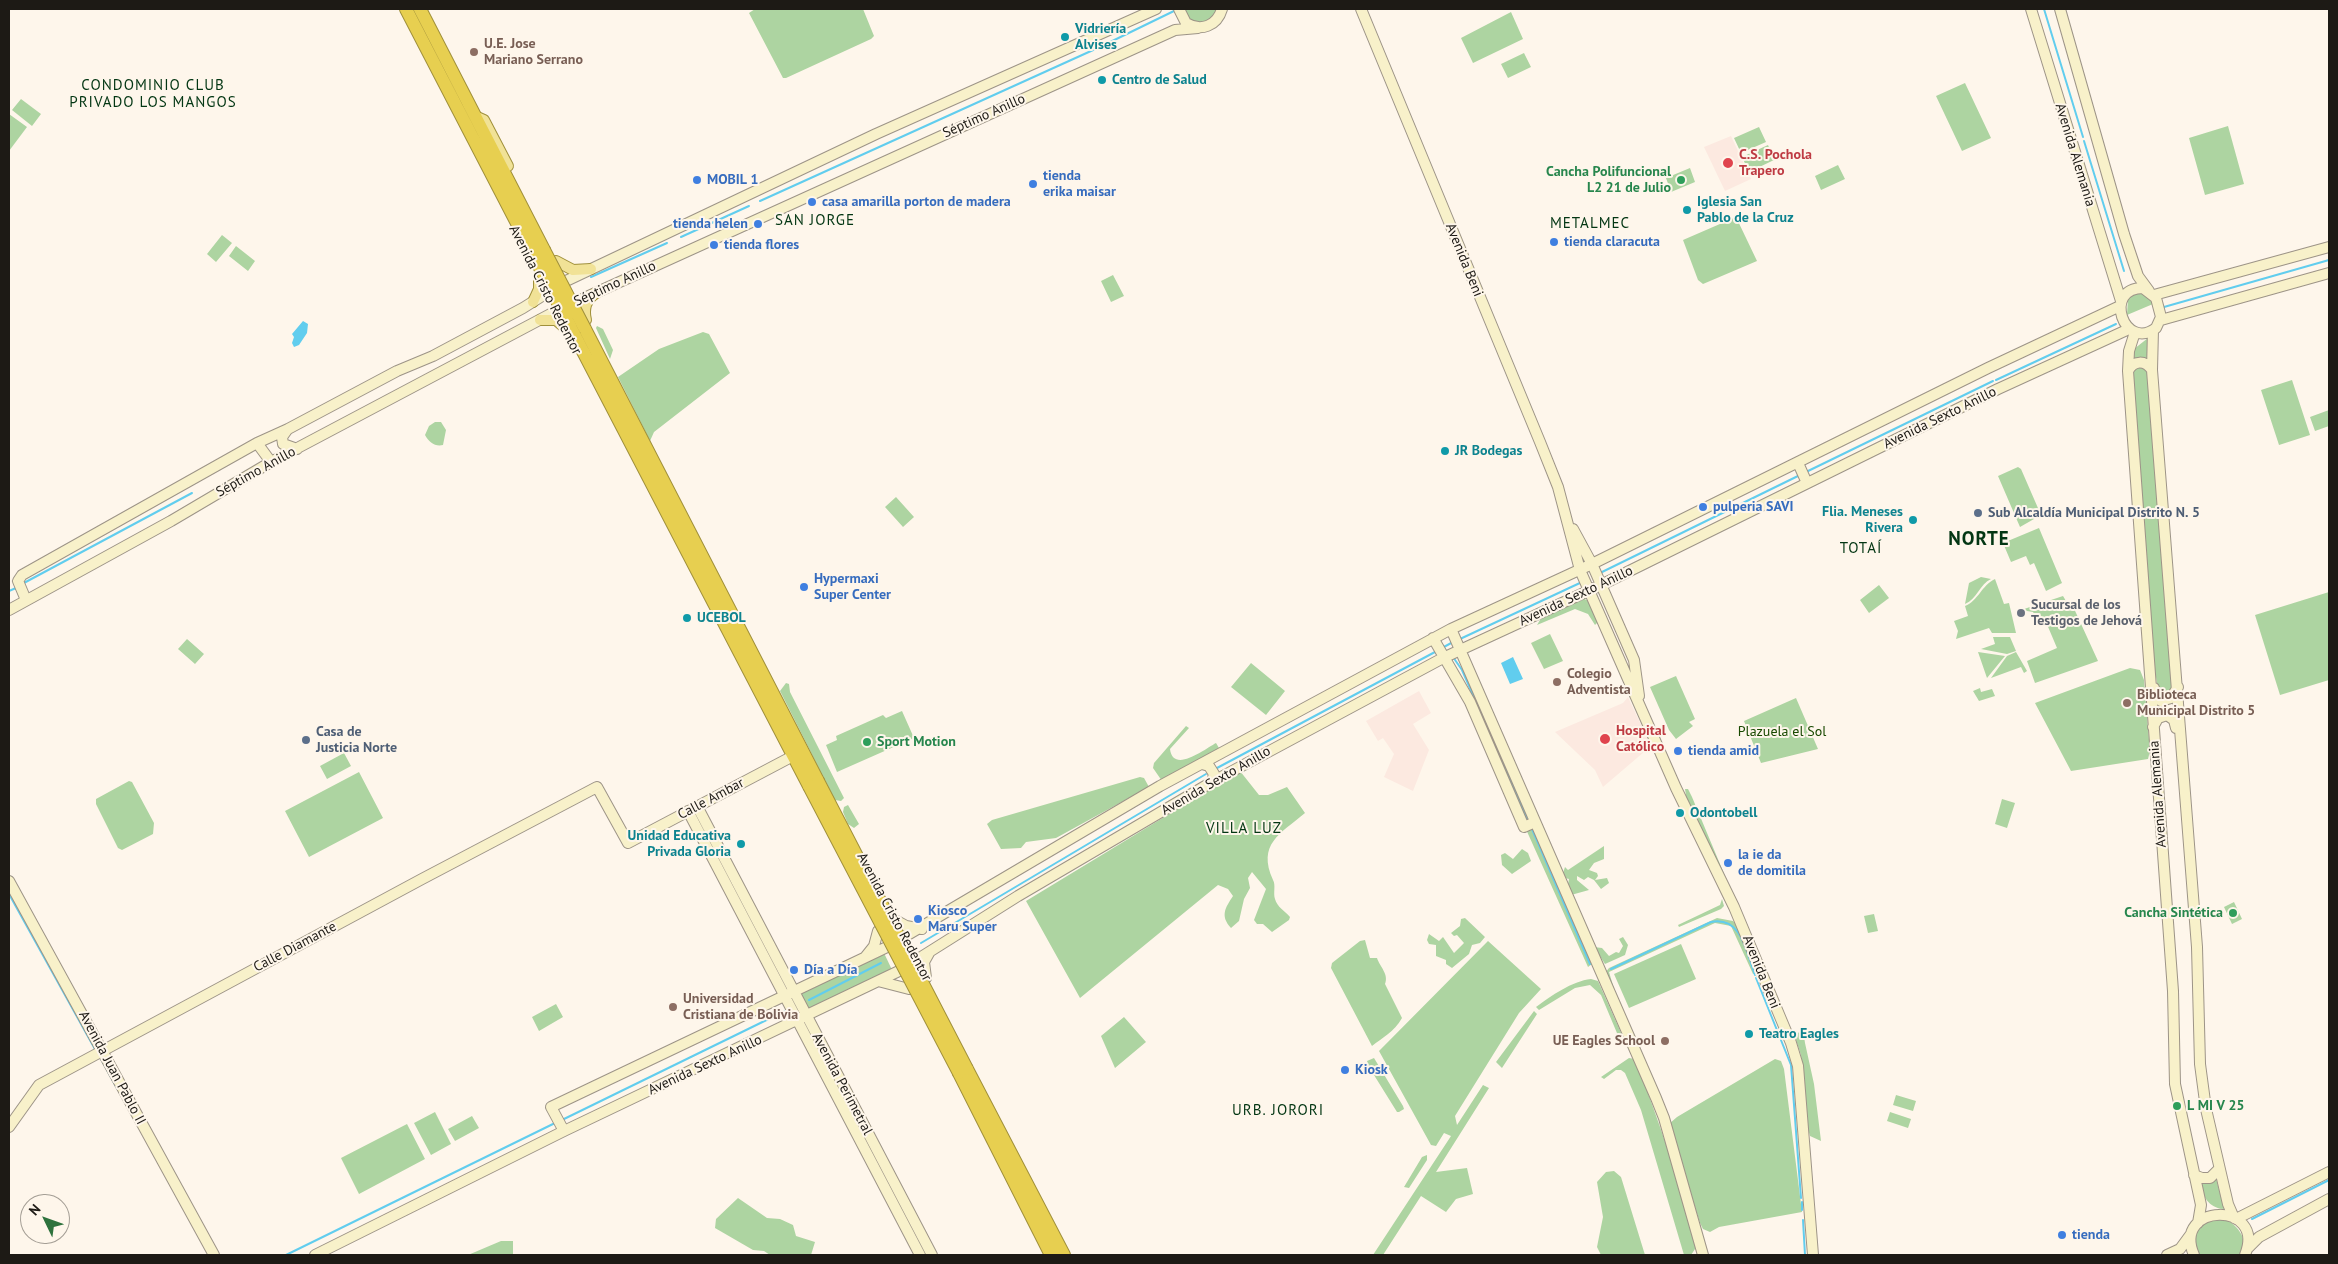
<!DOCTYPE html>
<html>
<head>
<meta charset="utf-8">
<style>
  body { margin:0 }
  #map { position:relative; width:2338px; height:1264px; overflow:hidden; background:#fef6eb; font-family:"PT Sans",sans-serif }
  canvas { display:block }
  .frame { position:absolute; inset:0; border:10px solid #1d1a15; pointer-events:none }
  .north { position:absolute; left:20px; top:1194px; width:50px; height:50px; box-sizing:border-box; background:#fef6eb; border:1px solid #a49e95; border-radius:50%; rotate:312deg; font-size:14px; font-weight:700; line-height:20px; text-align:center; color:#1d1a15 }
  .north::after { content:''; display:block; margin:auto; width:18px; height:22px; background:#2e723d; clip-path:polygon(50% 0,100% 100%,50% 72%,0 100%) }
</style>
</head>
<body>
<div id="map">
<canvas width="2338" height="1264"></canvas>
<div class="frame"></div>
<div class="north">N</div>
</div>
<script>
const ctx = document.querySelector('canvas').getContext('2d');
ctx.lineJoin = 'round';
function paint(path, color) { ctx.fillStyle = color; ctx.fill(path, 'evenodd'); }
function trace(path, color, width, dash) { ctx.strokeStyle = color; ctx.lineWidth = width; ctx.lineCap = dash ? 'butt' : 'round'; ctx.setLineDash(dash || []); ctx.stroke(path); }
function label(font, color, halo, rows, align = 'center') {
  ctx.font = font + ' "PT Sans",sans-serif'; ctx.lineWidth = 4; ctx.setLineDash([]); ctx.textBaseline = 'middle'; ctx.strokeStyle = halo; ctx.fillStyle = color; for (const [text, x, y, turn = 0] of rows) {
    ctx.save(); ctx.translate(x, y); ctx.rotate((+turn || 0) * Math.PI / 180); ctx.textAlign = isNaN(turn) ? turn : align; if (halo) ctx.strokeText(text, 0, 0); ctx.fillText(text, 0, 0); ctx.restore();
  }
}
const medical = new Path2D(`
  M1731 136 1751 179 1725 191 1704 147Z
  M1419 691 1431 713 1413 724 1429 750 1413 791 1384 777 1394 754 1383 738 1378 741 1366 721Z
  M1628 697 1651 746 1603 787 1595 770 1555 732 1623 703Z`);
const green = new Path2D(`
  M755 9H863L874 36 871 39 786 78H783L749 13Z
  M1183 9H1218C1211 22 1204 25 1190 20Z
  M1511 12 1523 39 1473 63 1461 38Z
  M1524 53 1531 67 1508 78 1501 64Z
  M1965 83 1991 138 1962 151 1936 96Z
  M21 99 41 114 32 126 12 110Z
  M9 114 27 127 9 151Z
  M2228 126 2244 184 2205 195 2189 138Z
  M1759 127 1766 142 1741 153 1734 138Z
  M1768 145 1774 160 1749 172 1742 157Z
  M1838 165 1845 179 1821 190 1815 176Z
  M1690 168 1695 182 1671 192 1666 178Z
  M1736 217 1757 261 1703 284 1698 280 1683 240Z
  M222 235 232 243 216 262 207 254Z
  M236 246 255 261 248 271 229 256Z
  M1113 275 1124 296 1111 302 1101 281Z
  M2139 292 2149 297 2153 304 2127 315 2128 298Z
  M597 326 603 329 613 350 610 359 596 328Z
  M703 332 709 334 730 373 654 432 650 441 618 377 659 349Z
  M2148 338 2149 361 2141 358 2130 361 2134 349Z
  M2139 366 2147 369 2149 396 2173 688 2167 696H2159L2150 639 2130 374Z
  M2292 380 2310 435 2279 445 2261 390Z
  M2329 410V426L2315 431 2310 417Z
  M435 422H441L446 430 443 445C435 447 429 442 425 435L429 426Z
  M2018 467 2021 469 2041 515 2020 527 1998 476Z
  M896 497 914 517 903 527 885 507Z
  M2039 528 2062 583 2046 591 2034 563 2030 565 2026 556 2011 562 2003 543Z
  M1981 577 1991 579C1980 584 1977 599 1965 604L1969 583Z
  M1995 579 2004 604 2009 603 2016 633H1992L1989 628 1956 639 1958 631 1954 621 1968 616 1965 606C1978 601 1982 585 1995 579Z
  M1879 585 1889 598 1869 613 1860 600Z
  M2329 592V680L2280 695 2255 615Z
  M2063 596 2066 601 2071 602 2098 661 2035 683 2027 661 2057 648 2046 622 2040 623 2033 612 2021 610Z
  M1582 598 1589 601 1599 621 1595 625 1588 614 1575 609 1537 625 1543 615Z
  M1550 634 1563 661 1544 669 1531 643Z
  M1993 637H2010L2016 651 2007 654 1981 649 1995 644Z
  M187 639 204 654 195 664 178 649Z
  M1978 652 2005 656 1987 678Z
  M2016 652 2027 671 2024 673 2021 667 1991 678 2007 656Z
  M1251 663 1285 691 1266 715 1231 687Z
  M2130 668 2140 670 2144 680 2150 751 2148 759 2071 771 2035 703Z
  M1676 676 1695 719 1689 722 1693 726 1676 739 1669 730 1650 687Z
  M786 683 789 684 790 692 844 798 841 801 835 800 780 691Z
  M1980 688 1981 692 1992 689 1995 696 1979 701 1973 691Z
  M1796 698 1818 749 1761 763 1744 721Z
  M902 711 914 738 837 772 826 745 837 740 836 736 883 715 886 718Z
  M1186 726 1189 728 1170 749C1173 774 1205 749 1216 743L1219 748 1162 781 1153 768 1154 763Z
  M344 753 351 766 327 779 320 766Z
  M1240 771 1259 795H1268L1287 787 1305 813C1280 834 1257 844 1273 880 1276 885 1273 893 1275 899 1277 907 1285 911 1290 917L1289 920 1272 932 1263 924H1257L1254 920 1266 889 1252 872 1248 878 1250 888 1244 899 1239 921 1231 928C1220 916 1225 908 1233 896L1228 889 1218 885 1080 998 1026 901Z
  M359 772 383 818 309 857 285 811Z
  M1140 777 1144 778 1149 787 1056 838 1026 842 1021 848 1001 849 987 824 992 820Z
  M129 781 132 782 154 823 153 834 122 850 118 848 96 804V799Z
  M1685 789H1688L1692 797 1730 888 1687 802Z
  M2002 799 2015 803 2007 828 1995 824Z
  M848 805 859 824 854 828 848 824 843 812 844 807Z
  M1525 814 1592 964 1588 967 1520 816Z
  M1604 846V859L1594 863 1589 870 1597 873 1598 876 1595 880 1607 878 1609 883 1601 889 1594 880 1588 877 1584 880 1577 876V880L1589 890 1571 895 1568 884 1569 879 1565 878 1563 873 1565 867 1568 870Z
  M1522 849 1528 853 1531 861 1512 874 1502 865 1501 855 1505 853 1513 859Z
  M1722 899 1724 906 1721 909 1679 927 1678 925 1720 905Z
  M2234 902 2242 919 2232 924 2224 907Z
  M1874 914 1878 931 1868 933 1864 916Z
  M1465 918 1485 937 1480 943 1472 945 1469 954 1452 968 1446 964V960L1436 956V945L1429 944 1427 940 1429 934 1439 941 1443 937 1454 953 1464 943 1457 935 1454 936 1451 933 1460 926 1461 919Z
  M1717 918 1733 921 1738 927 1756 973 1753 974 1731 926 1715 923 1609 972 1618 1002 1605 973 1609 968Z
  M1623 937 1628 945 1625 955 1605 964 1594 947 1602 948 1609 956 1616 952 1619 953 1623 946 1619 939Z
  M1365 940 1370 958H1377C1380 967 1389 974 1385 984L1402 1018C1394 1032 1382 1038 1372 1046L1331 968 1332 963 1360 941Z
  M1488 941 1541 989 1519 1013 1455 1116 1457 1125 1483 1085 1489 1088 1436 1172 1467 1168 1473 1194 1456 1199 1446 1212 1421 1196 1383 1255H1373L1451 1136 1444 1133 1436 1146 1431 1145 1379 1051Z
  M1681 944 1696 979 1629 1008 1614 974Z
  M884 953 893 972 808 1011 800 993Z
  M1591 979 1598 981 1626 1044 1622 1045 1601 995 1590 985 1575 988 1539 1010 1536 1007C1551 996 1572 981 1591 979Z
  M556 1004 563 1017 539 1031 532 1017Z
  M1534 1011 1537 1014 1502 1068 1496 1062Z
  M1124 1017 1146 1042 1115 1068 1101 1036Z
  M1806 1030 1807 1034 1804 1036 1805 1043 1814 1084 1821 1141 1810 1136 1807 1125 1801 1055 1795 1037 1799 1032Z
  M1374 1058 1403 1106 1404 1109 1399 1112H1397L1369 1067 1367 1061Z
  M1629 1058 1635 1059C1659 1120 1679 1182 1697 1246L1691 1255H1684L1641 1110 1625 1073 1621 1070H1616L1604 1079 1601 1077Z
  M1775 1059 1781 1061 1784 1069 1802 1212 1719 1227 1710 1232 1703 1229 1700 1223 1669 1124 1677 1117Z
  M1896 1095 1916 1101 1913 1111 1893 1105Z
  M435 1112 451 1144 431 1155 414 1123Z
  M1890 1112 1911 1119 1908 1128 1887 1121Z
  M472 1116 479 1128 455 1141 448 1129Z
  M407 1124 425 1159 359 1194 341 1158Z
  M1427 1155V1160L1409 1188 1404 1187 1422 1157Z
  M1614 1171 1621 1177 1645 1255H1601L1597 1247 1603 1217 1597 1182 1606 1172Z
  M2216 1178 2224 1209C2208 1208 2203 1196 2199 1182H2207Z
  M738 1198 767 1218 780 1219 793 1225 796 1236 815 1242 811 1255H770L764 1251 753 1250 715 1228 716 1219Z
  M2225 1218C2239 1228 2249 1238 2240 1255H2198C2189 1228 2201 1222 2225 1218Z
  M501 1241H513V1255H468Z`);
const water = new Path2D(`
  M303 321 308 324 307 333 299 345 294 347 292 343 294 337 292 334Z
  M1513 657 1523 679 1510 684 1501 663Z`);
const stream = new Path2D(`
  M2044 9 2083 137
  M2084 141 2124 271
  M760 201 1102 46 1176 10
  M681 237 749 206
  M591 277 667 243
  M2164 307 2329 260
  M1996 380 2116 324
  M1806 472 1993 381
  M1600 573 1800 475
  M22 584 192 493
  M9 591 16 588
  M1460 639 1582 582
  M1442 648 1453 642
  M1453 657 1462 670 1528 820
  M1217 768 1435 652
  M1532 829 1590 964
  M9 894 96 1051
  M921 943 1206 774
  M1611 969 1711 922C1742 916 1746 952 1755 975
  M1756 978 1791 1065 1801 1198
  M809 1000 881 963
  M100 1057 118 1090
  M564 1119 787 1010
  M1802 1202V1210
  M2252 1219 2329 1180
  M1803 1220 1805 1255
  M286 1255 555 1123`);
const secondary = new Path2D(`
  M1179 9 1186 23C1201 32 1217 26 1222 9
  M1361 9 1540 442 1558 487 1580 570 1676 788 1734 907 1791 1043 1798 1066 1813 1255
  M2031 9 2121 301
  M2060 9 2124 234 2138 276 2149 291
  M2143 288 2156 298 2161 317 2156 328C2124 352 2102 288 2143 288Z
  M2154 295 2329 247
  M2161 320 2329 273
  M2153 330 2152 370 2197 947 2200 1064 2206 1109 2228 1204 2234 1218
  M2135 332 2129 351 2128 371 2173 991 2175 1084 2201 1205 2198 1223
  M2128 371C2134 360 2145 360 2152 370
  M287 430 282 437 283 444 297 449
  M257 443 271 462
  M1798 463 1807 483
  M1573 529 1592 564 1634 660 1639 696
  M26 600 18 581 22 575 257 443 288 429 397 371 433 356 523 308 566 281 876 134 1156 9
  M9 610 171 521 271 462 560 309 1175 30 1198 28
  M1451 629 1656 1098 1664 1118 1703 1255
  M1433 638 1470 702 1524 827 1535 822
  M2154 688 2156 696 2161 701 2171 698 2178 687
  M2153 727 2158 718 2167 715 2174 720 2176 728
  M1202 764 1209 766 1214 774 1212 782
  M697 806 932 1255
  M688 811 920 1255
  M9 881 214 1255
  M895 920 906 926 922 929
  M866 956 874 946 878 931
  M926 978 924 962 929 953
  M878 981 909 989
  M9 1127 39 1085 422 879 597 787 628 843 793 756
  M564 1131 551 1107 887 947 1160 786 1451 629 1592 564 1988 368 2120 306
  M2194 1175 2202 1178H2210L2219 1169
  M2236 1219 2329 1172
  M2247 1249 2259 1237 2329 1199
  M315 1255 564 1131 899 971 1018 896 1212 782 1443 658 1601 585 1998 389 2129 329
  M2167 1255 2180 1249 2191 1234
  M2194 1255C2171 1203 2267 1200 2245 1255`);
const primary = new Path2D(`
  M475 116 484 120 508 166
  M556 261 573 270 591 269
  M533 302 539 289V278
  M540 320H556L564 327
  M586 320C583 308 586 299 596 293`);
const highway = new Path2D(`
  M406 9 534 256
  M420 9 544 250
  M585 329 818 781
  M575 336 809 786
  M967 1069 1064 1255
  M959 1073 1051 1255`);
const highwayBridge = new Path2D(`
  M544 250 585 329
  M534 256 575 336
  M818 781 967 1069
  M809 786 959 1073`);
const markers = [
  [1065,37,5,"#0f9aa8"],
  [474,52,5,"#8d6e63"],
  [1102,80,5,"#0f9aa8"],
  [1728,163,6,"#e0444e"],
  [697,180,5,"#3f7fe0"],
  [1681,180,5,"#2e9e5b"],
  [1033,184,5,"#3f7fe0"],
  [812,202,5,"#3f7fe0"],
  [1687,210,5,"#0f9aa8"],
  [758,224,5,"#3f7fe0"],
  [1554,242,5,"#3f7fe0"],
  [714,245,5,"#3f7fe0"],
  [1445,451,5,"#0f9aa8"],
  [1703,507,5,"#3f7fe0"],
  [1978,513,5,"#5c6f8a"],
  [1913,520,5,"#0f9aa8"],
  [804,587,5,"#3f7fe0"],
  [2021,613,5,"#6b7280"],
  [687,618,5,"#0f9aa8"],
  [1557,682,5,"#8d6e63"],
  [2127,703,5,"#8d6e63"],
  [1605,739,6,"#e0444e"],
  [306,740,5,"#5c6f8a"],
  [867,742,5,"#2e9e5b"],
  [1678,751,5,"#3f7fe0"],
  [1680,813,5,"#0f9aa8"],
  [741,844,5,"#0f9aa8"],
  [1728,863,5,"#3f7fe0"],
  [2233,913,5,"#2e9e5b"],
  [918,919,5,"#3f7fe0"],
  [794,970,5,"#3f7fe0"],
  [673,1007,5,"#8d6e63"],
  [1749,1034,5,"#0f9aa8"],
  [1665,1041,5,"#8d6e63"],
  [1345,1070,5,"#3f7fe0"],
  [2177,1106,5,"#2e9e5b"],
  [2062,1235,5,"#3f7fe0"]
];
const cultureNames = [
  ["Vidriería",1075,29],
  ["Alvises",1075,45],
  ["Centro de Salud",1112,80],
  ["Iglesia San",1697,202],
  ["Pablo de la Cruz",1697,218],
  ["JR Bodegas",1455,451],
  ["Flia. Meneses",1903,512,"right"],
  ["Rivera",1903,528,"right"],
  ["UCEBOL",697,618],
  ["Odontobell",1690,813],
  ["Unidad Educativa",731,836,"right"],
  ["Privada Gloria",731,852,"right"],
  ["Teatro Eagles",1759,1034]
];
const educationNames = [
  ["U.E. Jose",484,44],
  ["Mariano Serrano",484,60],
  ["Colegio",1567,674],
  ["Adventista",1567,690],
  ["Biblioteca",2137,695],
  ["Municipal Distrito 5",2137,711],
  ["Universidad",683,999],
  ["Cristiana de Bolivia",683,1015],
  ["UE Eagles School",1655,1041,"right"]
];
const streetNames = [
  ["Séptimo Anillo",984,116,-24],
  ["Avenida Alemania",2075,155,73],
  ["Avenida Beni",1464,260,68],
  ["Séptimo Anillo",615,284,-25],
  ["Avenida Cristo Redentor",545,290,63],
  ["Avenida Sexto Anillo",1940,418,-26],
  ["Séptimo Anillo",256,472,-29],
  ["Avenida Sexto Anillo",1576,596,-25],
  ["Avenida Sexto Anillo",1216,781,-30],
  ["Avenida Alemania",2158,794,-94],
  ["Calle Ambar",711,799,-28],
  ["Avenida Cristo Redentor",894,917,62],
  ["Calle Diamante",295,947,-28],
  ["Avenida Beni",1761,972,68],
  ["Avenida Sexto Anillo",705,1065,-25],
  ["Avenida Juan Pablo II",112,1068,62],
  ["Avenida Perimetral",842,1084,62]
];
const healthNames = [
  ["C.S. Pochola",1739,155],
  ["Trapero",1739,171],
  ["Hospital",1616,731],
  ["Católico",1616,747]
];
const leisureNames = [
  ["Cancha Polifuncional",1671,172],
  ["L2 21 de Julio",1671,188],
  ["Sport Motion",877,742,"left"],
  ["Cancha Sintética",2223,913],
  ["L MI V 25",2187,1106,"left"]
];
const shopNames = [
  ["tienda",1043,176],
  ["erika maisar",1043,192],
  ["MOBIL 1",707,180],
  ["casa amarilla porton de madera",822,202],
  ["tienda helen",748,224,"right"],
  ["tienda claracuta",1564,242],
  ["tienda flores",724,245],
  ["pulperia SAVI",1713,507],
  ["Hypermaxi",814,579],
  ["Super Center",814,595],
  ["tienda amid",1688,751],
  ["la ie da",1738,855],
  ["de domitila",1738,871],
  ["Kiosco",928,911],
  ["Maru Super",928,927],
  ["Día a Día",804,970],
  ["Kiosk",1355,1070],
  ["tienda",2072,1235]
];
const serviceNames = [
  ["Sub Alcaldía Municipal Distrito N. 5",1988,513],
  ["Casa de",316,732],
  ["Justicia Norte",316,748]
];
const worshipNames = [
  ["Sucursal de los",2031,605],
  ["Testigos de Jehová",2031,621]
];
const parkNames = [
  ["Plazuela el Sol",1782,732]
];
const neighbourhoodNames = [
  ["CONDOMINIO CLUB",153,86],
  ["PRIVADO LOS MANGOS",153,103],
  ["SAN JORGE",815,221],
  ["METALMEC",1590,224],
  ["TOTAÍ",1861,549],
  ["VILLA LUZ",1244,829],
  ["URB. JORORI",1278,1111]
];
const districtNames = [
  ["NORTE",1979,540]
];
paint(medical, '#fce9e0');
paint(green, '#add4a1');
paint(water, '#61cdee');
trace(stream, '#61cdee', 2);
trace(secondary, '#9d9487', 12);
trace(primary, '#a0903b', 12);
trace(highway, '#a0903b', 14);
trace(secondary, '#f8f1ca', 10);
trace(primary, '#f1e296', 10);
trace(highway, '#e7cf50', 12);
trace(highwayBridge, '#a0903b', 14, []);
trace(highwayBridge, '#e7cf50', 12);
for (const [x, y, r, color] of markers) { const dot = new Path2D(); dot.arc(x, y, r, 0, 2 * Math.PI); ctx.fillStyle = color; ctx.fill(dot); trace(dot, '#fef6eb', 2); }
label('bold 14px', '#0d838f', '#fef6eb', cultureNames, 'left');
label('bold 14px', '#785e54', '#fef6eb', educationNames, 'left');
label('14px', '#1d1a15', '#fef6eb', streetNames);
label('bold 14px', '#be3a42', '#fef6eb', healthNames, 'left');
label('bold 14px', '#27864d', '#fef6eb', leisureNames, 'right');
label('bold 14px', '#366cbe', '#fef6eb', shopNames, 'left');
label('bold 14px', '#4e5e75', '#fef6eb', serviceNames, 'left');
label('bold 14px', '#5b616d', '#fef6eb', worshipNames, 'left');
label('14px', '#184900', '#fef6eb', parkNames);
ctx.letterSpacing = '1px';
label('15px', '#033613', '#fef6eb', neighbourhoodNames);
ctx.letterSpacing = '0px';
ctx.letterSpacing = '1px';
label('bold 19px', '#033613', '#fef6eb', districtNames);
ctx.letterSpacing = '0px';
</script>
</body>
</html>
